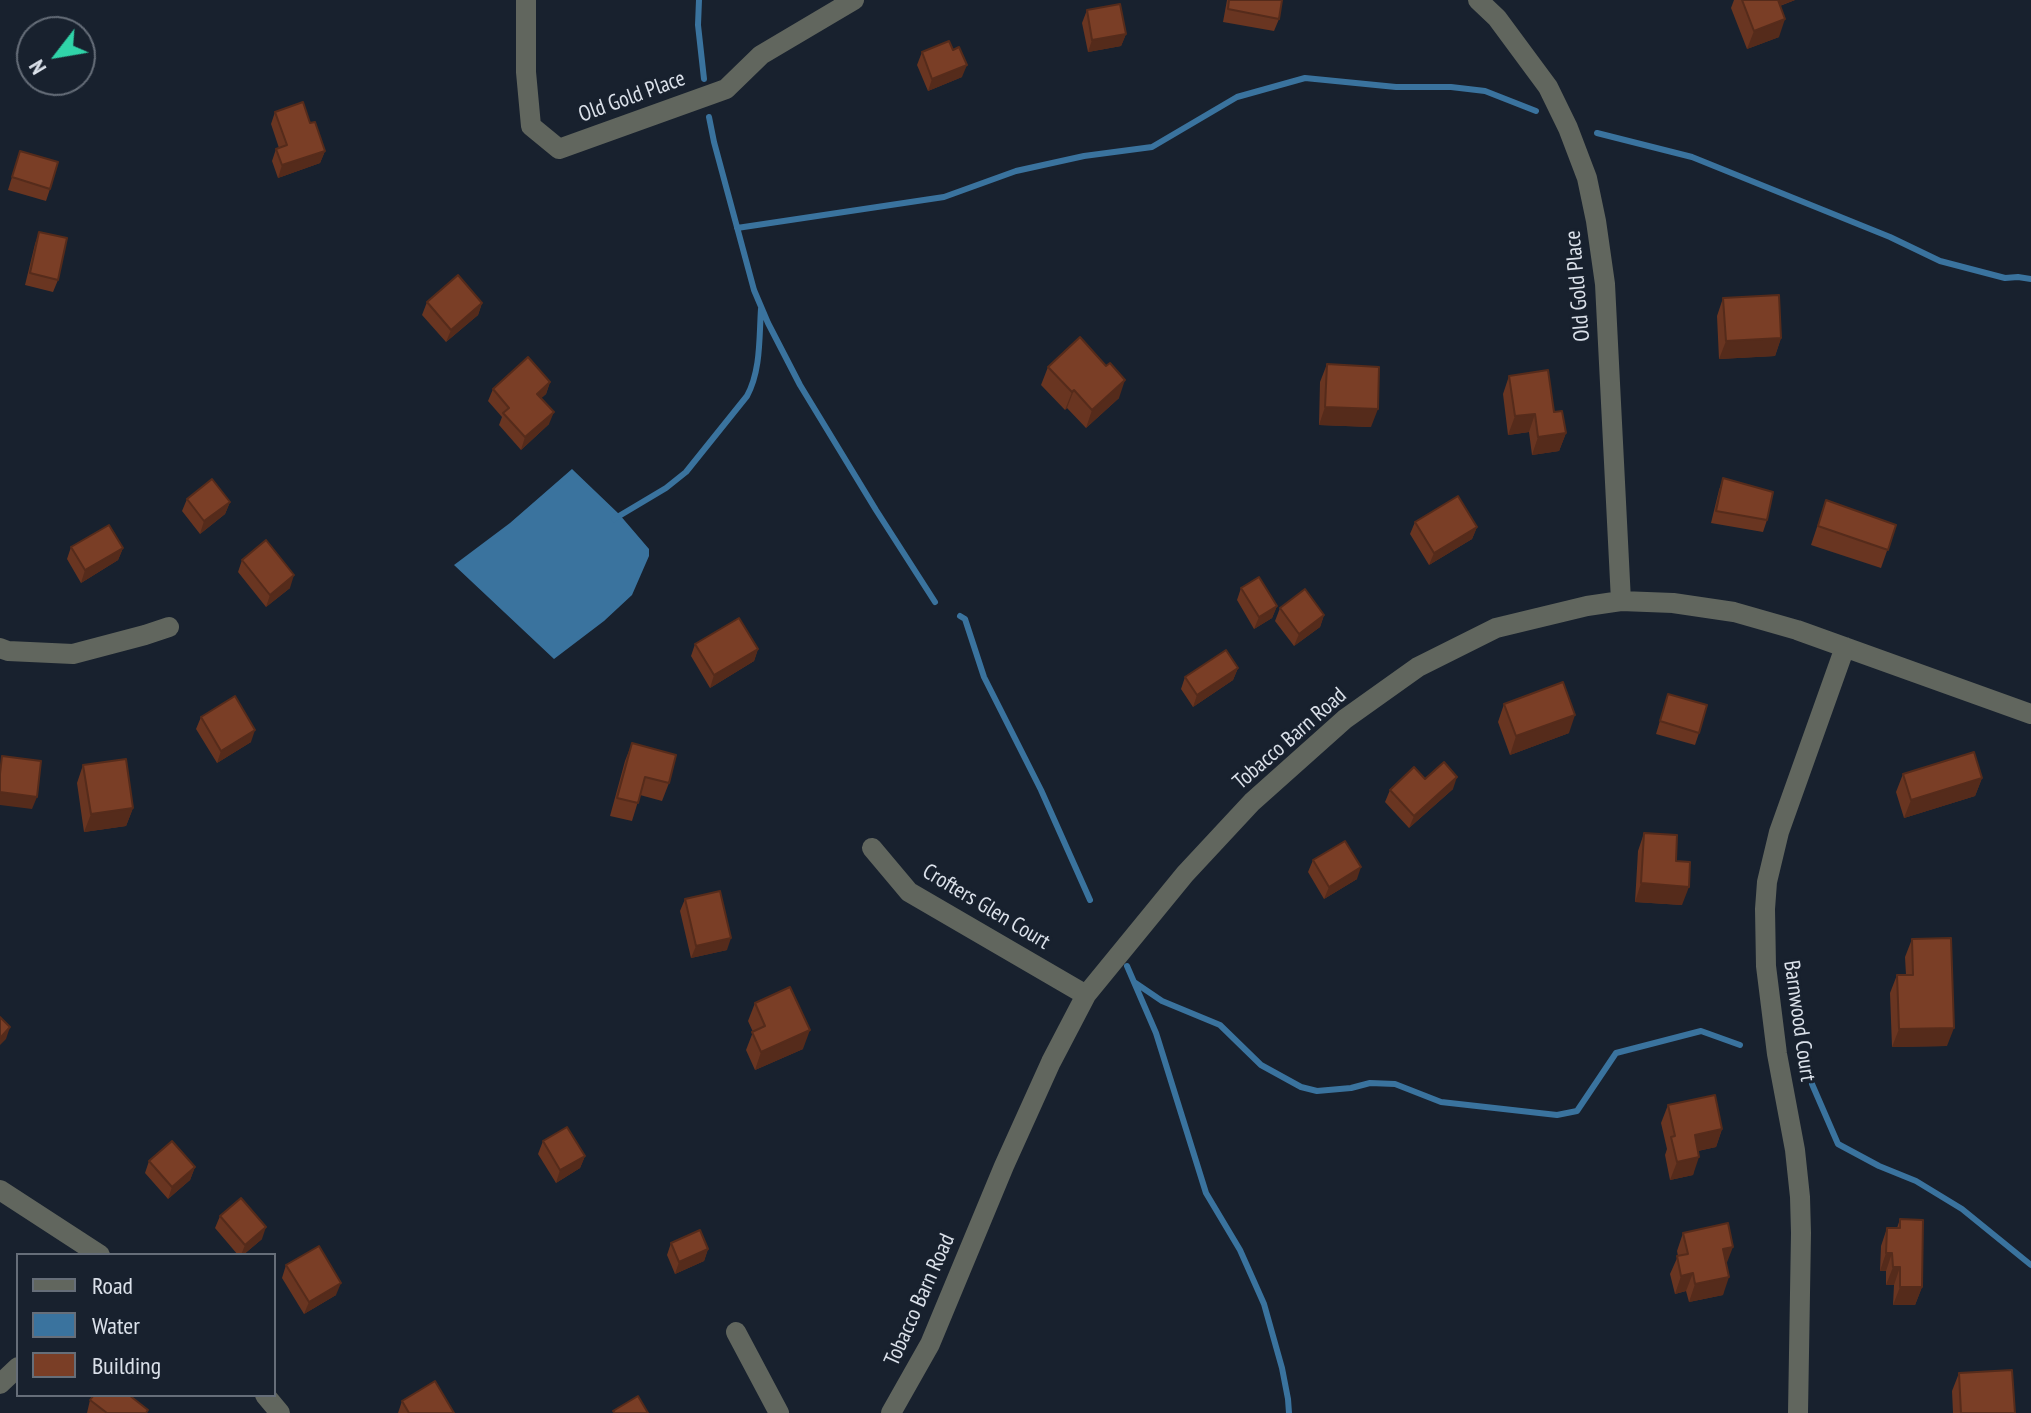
<!DOCTYPE html>
<html>
<head>
<meta charset="utf-8">
<style>
  body { margin:0 }
  #map { position:relative; width:2031px; height:1413px; overflow:hidden; background:#18212e; font-family:"PT Sans Narrow",sans-serif }
  canvas { display:block }
  .legend { position:absolute; left:16px; top:1253px; width:260px; height:144px; box-sizing:border-box; background:#18212e; border:2px solid #666e79; margin:0; padding:10px 14px; list-style:none; font-size:24px; color:#dbe1ea }
  .legend li { display:flex; align-items:center; gap:16px; height:40px }
  .legend b { width:40px; border:2px solid #666e79 }
  .north { position:absolute; left:16px; top:16px; width:80px; height:80px; box-sizing:border-box; background:#18212e; border:2px solid #666e79; border-radius:50%; rotate:239deg; font-size:22px; font-weight:700; line-height:32px; text-align:center; color:#dbe1ea }
  .north::after { content:''; display:block; margin:auto; width:28px; height:36px; background:#30d4a9; clip-path:polygon(50% 0,100% 100%,50% 72%,0 100%) }
</style>
</head>
<body>
<div id="map">
<canvas width="2031" height="1413"></canvas>
<ul class="legend">
<li><b style="height:10px;background:#61665e"></b>Road</li>
<li><b style="height:22px;background:#3a739e"></b>Water</li>
<li><b style="height:22px;background:#7a3e26"></b>Building</li>
</ul>
<div class="north">N</div>
</div>
<script>
const ctx = document.querySelector('canvas').getContext('2d');
ctx.lineJoin = 'round';
function paint(path, color) { ctx.fillStyle = color; ctx.fill(path, 'evenodd'); }
function trace(path, color, width, dash) { ctx.strokeStyle = color; ctx.lineWidth = width; ctx.lineCap = dash ? 'butt' : 'round'; ctx.setLineDash(dash || []); ctx.stroke(path); }
function label(font, color, halo, rows, align = 'center') {
  ctx.font = font + ' "PT Sans Narrow",sans-serif'; ctx.lineWidth = 6; ctx.setLineDash([]); ctx.textBaseline = 'middle'; ctx.strokeStyle = halo; ctx.fillStyle = color; for (const [text, x, y, turn = 0] of rows) {
    ctx.save(); ctx.translate(x, y); ctx.rotate((+turn || 0) * Math.PI / 180); ctx.textAlign = isNaN(turn) ? turn : align; if (halo) ctx.strokeText(text, 0, 0); ctx.fillText(text, 0, 0); ctx.restore();
  }
}
const water = new Path2D(`
  M572 469 619 514 649 549V556L632 595 604 621 554 659 454 565 510 523Z`);
const stream = new Path2D(`
  M699 0 698 25 704 79
  M709 117 714 142 754 290 768 323 800 385 876 510 935 602
  M1597 133 1692 157 1890 237 1940 261 2005 278 2018 277 2031 279
  M737 228 944 197 1016 171 1084 156 1152 147 1237 97 1305 78 1396 87H1451L1485 91 1536 111
  M614 519 666 488 686 472 747 396C761 370 759 338 761 309
  M960 616 965 619 984 677 1041 790 1090 900
  M1127 966 1156 1033 1206 1193 1240 1250 1264 1304 1282 1368 1288 1399 1289 1413
  M1134 982 1162 1001 1220 1025 1261 1065 1301 1087 1317 1091 1351 1088 1370 1083 1395 1084 1441 1102 1557 1115 1577 1111 1616 1053 1701 1031 1740 1045
  M1812 1084 1838 1144 1879 1166 1916 1181 1962 1209 2031 1265`);
const street = new Path2D(`
  M526 0V72L531 126 559 149 726 89 761 55 854 0
  M1478 0 1497 18 1548 87 1568 128 1587 178 1596 221 1605 284 1621 601
  M0 648 8 651 73 654 145 635 169 627
  M872 848 909 892 1086 995
  M0 1190 100 1255
  M736 1332 779 1413
  M0 1384 18 1367
  M265 1395 280 1413
  M891 1413 930 1344 1004 1166 1051 1062 1086 995 1185 874 1252 802 1345 719 1418 667 1496 628 1587 606 1621 601 1673 603 1734 612 1797 630 2031 714
  M1798 1413 1801 1233 1800 1197 1795 1150 1777 1054 1766 966 1765 909 1767 882 1779 832 1845 647`);
const wall = new Path2D(`
  M1227 0H1282L1279 19 1274 31 1223 22Z
  M1734 0H1795L1780 6 1779 37 1747 49 1731 8Z
  M1087 10 1126 34 1121 46 1088 52 1082 23Z
  M953 50 962 77 928 91 917 65 922 52Z
  M275 112 310 123 325 151 320 163 278 178 272 161 276 149 279 148 271 124Z
  M20 151 50 189 46 201 8 190Z
  M39 232 58 280 53 292 25 285 35 244Z
  M1723 298 1781 338 1775 356 1719 359 1717 316Z
  M427 302 482 303 478 315 446 342 422 315Z
  M1327 364 1371 427 1319 425 1320 382Z
  M1048 367 1119 398 1086 428 1067 408 1065 410 1041 385Z
  M1509 376 1554 412 1566 433 1559 451 1532 455 1529 432 1508 435 1503 394Z
  M550 382 546 394 541 398 549 424 521 450 499 425 502 417 488 401 493 389Z
  M1723 478 1767 520 1763 532 1711 523 1719 490Z
  M187 499 230 502 225 514 200 534 182 511Z
  M1826 500 1896 525 1881 568 1811 545Z
  M1415 522 1477 527 1472 539 1429 565 1410 534Z
  M71 547 123 548 118 560 81 583 67 559Z
  M242 560 290 588 266 607 238 572Z
  M1241 588 1277 606 1272 618 1254 629 1237 600Z
  M1280 608 1324 615 1320 627 1294 646 1275 621Z
  M695 644 758 649 754 661 710 688 691 656Z
  M1238 668 1233 680 1193 707 1181 689 1185 677Z
  M1668 694 1699 733 1695 745 1656 734Z
  M1504 704 1569 733 1510 755 1498 722Z
  M201 717 251 742 217 763 196 729Z
  M632 743 669 783 662 801 640 795 632 821 610 816 625 761Z
  M83 765 133 808 126 826 84 832 77 783Z
  M1903 774 1982 778 1975 796 1904 818 1896 792Z
  M1425 779 1453 789 1409 828 1385 802 1390 790Z
  M1644 833 1676 861 1682 905 1635 902 1638 851Z
  M1313 860 1357 879 1324 899 1308 872Z
  M685 899 727 950 691 958 680 911Z
  M1912 939 1947 1046 1892 1047 1890 993 1897 975H1906L1905 957Z
  M755 1003 803 1049 755 1070 746 1050 753 1032 748 1021Z
  M1668 1105 1722 1129 1716 1147 1698 1151 1693 1175 1670 1180 1665 1155 1667 1149 1661 1123Z
  M543 1141 585 1156 580 1168 556 1183 538 1154Z
  M149 1161 195 1167 190 1180 168 1199 145 1173Z
  M220 1216 262 1239 243 1255H238L215 1228Z
  M1900 1219 1922 1287 1915 1305H1893L1894 1285H1886V1271H1880L1881 1246 1887 1228H1897Z
  M1683 1233 1727 1264 1723 1295 1689 1302 1686 1291 1675 1294 1670 1274 1678 1256 1677 1251Z
  M671 1243 708 1249 704 1261 675 1274 667 1255Z
  M286 1265 336 1295 304 1314 282 1278Z
  M1959 1373 2015 1413H1953L1952 1391Z
  M90 1400 147 1413H87Z
  M402 1401 454 1413H398Z`);
const shadedWall = new Path2D(`
  M1772 0H1795L1768 10Z
  M1785 19 1779 37 1747 49 1754 31Z
  M1126 34 1121 46 1088 52 1092 40Z
  M967 65 962 77 928 91 932 79Z
  M325 151 320 163 278 178 282 165Z
  M482 303 478 315 446 342 451 330Z
  M1781 338 1775 356 1719 359 1726 341Z
  M1125 380 1119 398 1086 428 1092 410Z
  M550 382 546 394 533 406 537 394Z
  M1074 390 1067 408 1065 410 1072 392Z
  M1325 407 1378 409 1371 427 1319 425Z
  M554 412 549 424 521 450 525 437Z
  M1535 414 1529 432 1508 435 1515 416Z
  M1566 433 1559 451 1532 455 1538 437Z
  M230 502 225 514 200 534 204 521Z
  M1477 527 1472 539 1429 565 1434 553Z
  M123 548 118 560 81 583 85 570Z
  M294 575 290 588 266 607 270 595Z
  M1277 606 1272 618 1254 629 1259 617Z
  M1324 615 1320 627 1294 646 1299 634Z
  M758 649 754 661 710 688 714 675Z
  M1238 668 1233 680 1193 707 1197 695Z
  M1575 715 1569 733 1510 755 1516 736Z
  M255 730 251 742 217 763 221 751Z
  M1457 777 1453 789 1409 828 1414 816Z
  M1982 778 1975 796 1904 818 1911 800Z
  M0 792 37 797 32 809 0 805Z
  M133 808 126 826 84 832 91 814Z
  M1361 867 1357 879 1324 899 1329 887Z
  M1641 883 1689 887 1682 905 1635 902Z
  M731 938 727 950 691 958 696 946Z
  M10 1027 6 1039 0 1045V1038Z
  M1954 1028 1947 1046 1892 1047 1899 1029Z
  M810 1030 803 1049 755 1070 761 1052Z
  M1722 1129 1716 1147 1688 1153 1695 1135Z
  M585 1156 580 1168 556 1183 560 1170Z
  M1699 1157 1693 1175 1670 1180 1677 1162Z
  M195 1167 190 1180 168 1199 172 1187Z
  M266 1227 262 1239 243 1255H241L245 1245Z
  M1733 1247 1726 1265 1723 1249Z
  M708 1249 704 1261 675 1274 679 1262Z
  M1886 1253H1892L1886 1271H1880Z
  M1893 1267H1900L1894 1285H1886Z
  M1693 1273 1686 1291 1675 1294 1681 1276Z
  M1729 1277 1723 1295 1689 1302 1695 1284Z
  M341 1283 336 1295 304 1314 309 1302Z
  M1900 1287H1922L1915 1305H1893Z`);
const building = new Path2D(`
  M1229 0H1282L1279 19 1228 9Z
  M1742 0H1778L1785 19 1754 31Z
  M1120 4 1126 34 1092 40 1087 10Z
  M949 41 953 50 959 47 967 65 932 79 922 52Z
  M303 102 310 123 315 122 325 151 282 165 276 149 287 145 275 112Z
  M20 151 58 162 50 189 12 177Z
  M39 232 67 238 58 280 30 273Z
  M458 275 482 303 451 330 427 302Z
  M1779 295 1781 338 1726 341 1723 298Z
  M1080 337 1106 366 1110 363 1125 380 1092 410 1074 390 1072 392 1048 367Z
  M528 357 550 382 537 394 554 412 525 437 503 413 509 408 493 389Z
  M1327 364 1379 367 1378 409 1325 407Z
  M1548 370 1554 412 1562 411 1566 433 1538 437 1535 414 1515 416 1509 376Z
  M1723 478 1773 492 1767 520 1716 511Z
  M212 479 230 502 204 521 187 499Z
  M1458 496 1477 527 1434 553 1415 522Z
  M1826 500 1896 525 1888 550 1818 526Z
  M109 525 123 548 85 570 71 547Z
  M266 540 294 575 270 595 242 560Z
  M1259 577 1277 606 1259 617 1241 588Z
  M1305 589 1324 615 1299 634 1280 608Z
  M739 618 758 649 714 675 695 644Z
  M1226 650 1238 668 1197 695 1185 677Z
  M1563 682 1575 715 1516 736 1504 704Z
  M1668 694 1707 705 1699 733 1660 721Z
  M235 696 255 730 221 751 201 717Z
  M632 743 676 755 669 783 645 777 638 803 617 798Z
  M1974 752 1982 778 1911 800 1903 774Z
  M2 756 41 761 37 797 0 792V774Z
  M126 759 133 808 91 814 83 765Z
  M1444 762 1457 777 1414 816 1390 790 1414 767 1425 779Z
  M1644 833 1677 835 1676 861 1690 862 1689 887 1641 883Z
  M1345 841 1361 867 1329 887 1313 860Z
  M720 891 731 938 696 946 685 899Z
  M1951 938 1954 1028 1899 1029 1897 975H1913L1912 939Z
  M790 987 810 1030 761 1052 752 1032 765 1026 755 1003Z
  M0 1017 10 1027 0 1038Z
  M1715 1095 1722 1129 1695 1135 1699 1157 1677 1162 1671 1137 1675 1136 1668 1105Z
  M567 1127 585 1156 560 1170 543 1141Z
  M172 1141 195 1167 172 1187 149 1161Z
  M241 1198 266 1227 245 1245 220 1216Z
  M1900 1219 1923 1220 1922 1287H1900V1267H1893L1892 1253H1886L1887 1228H1900Z
  M1728 1223 1733 1247 1723 1249 1729 1277 1695 1284 1693 1273 1681 1276 1677 1256 1688 1254 1683 1233Z
  M700 1230 708 1249 679 1262 671 1243Z
  M319 1246 341 1283 309 1302 286 1265Z
  M2012 1370 2015 1413H1961L1959 1373Z
  M435 1381 454 1413H409L402 1401Z
  M94 1395H129L148 1410 146 1413H107L90 1400Z
  M638 1396 648 1413H615L613 1411Z`);
const streetNames = [
  ["Old Gold Place",632,97,-20],
  ["Old Gold Place",1578,286,-95],
  ["Tobacco Barn Road",1290,739,-41],
  ["Crofters Glen Court",986,907,31],
  ["Barnwood Court",1799,1021,82],
  ["Tobacco Barn Road",920,1300,-66]
];
paint(water, '#3a739e');
trace(stream, '#3a739e', 6);
trace(street, '#61665e', 20);
paint(wall, '#693521');
paint(shadedWall, '#552b1b');
paint(building, '#7a3e26');
trace(building, '#552b1b', 2);
label('22px', '#dbe1ea', '#18212e', streetNames);
</script>
</body>
</html>
